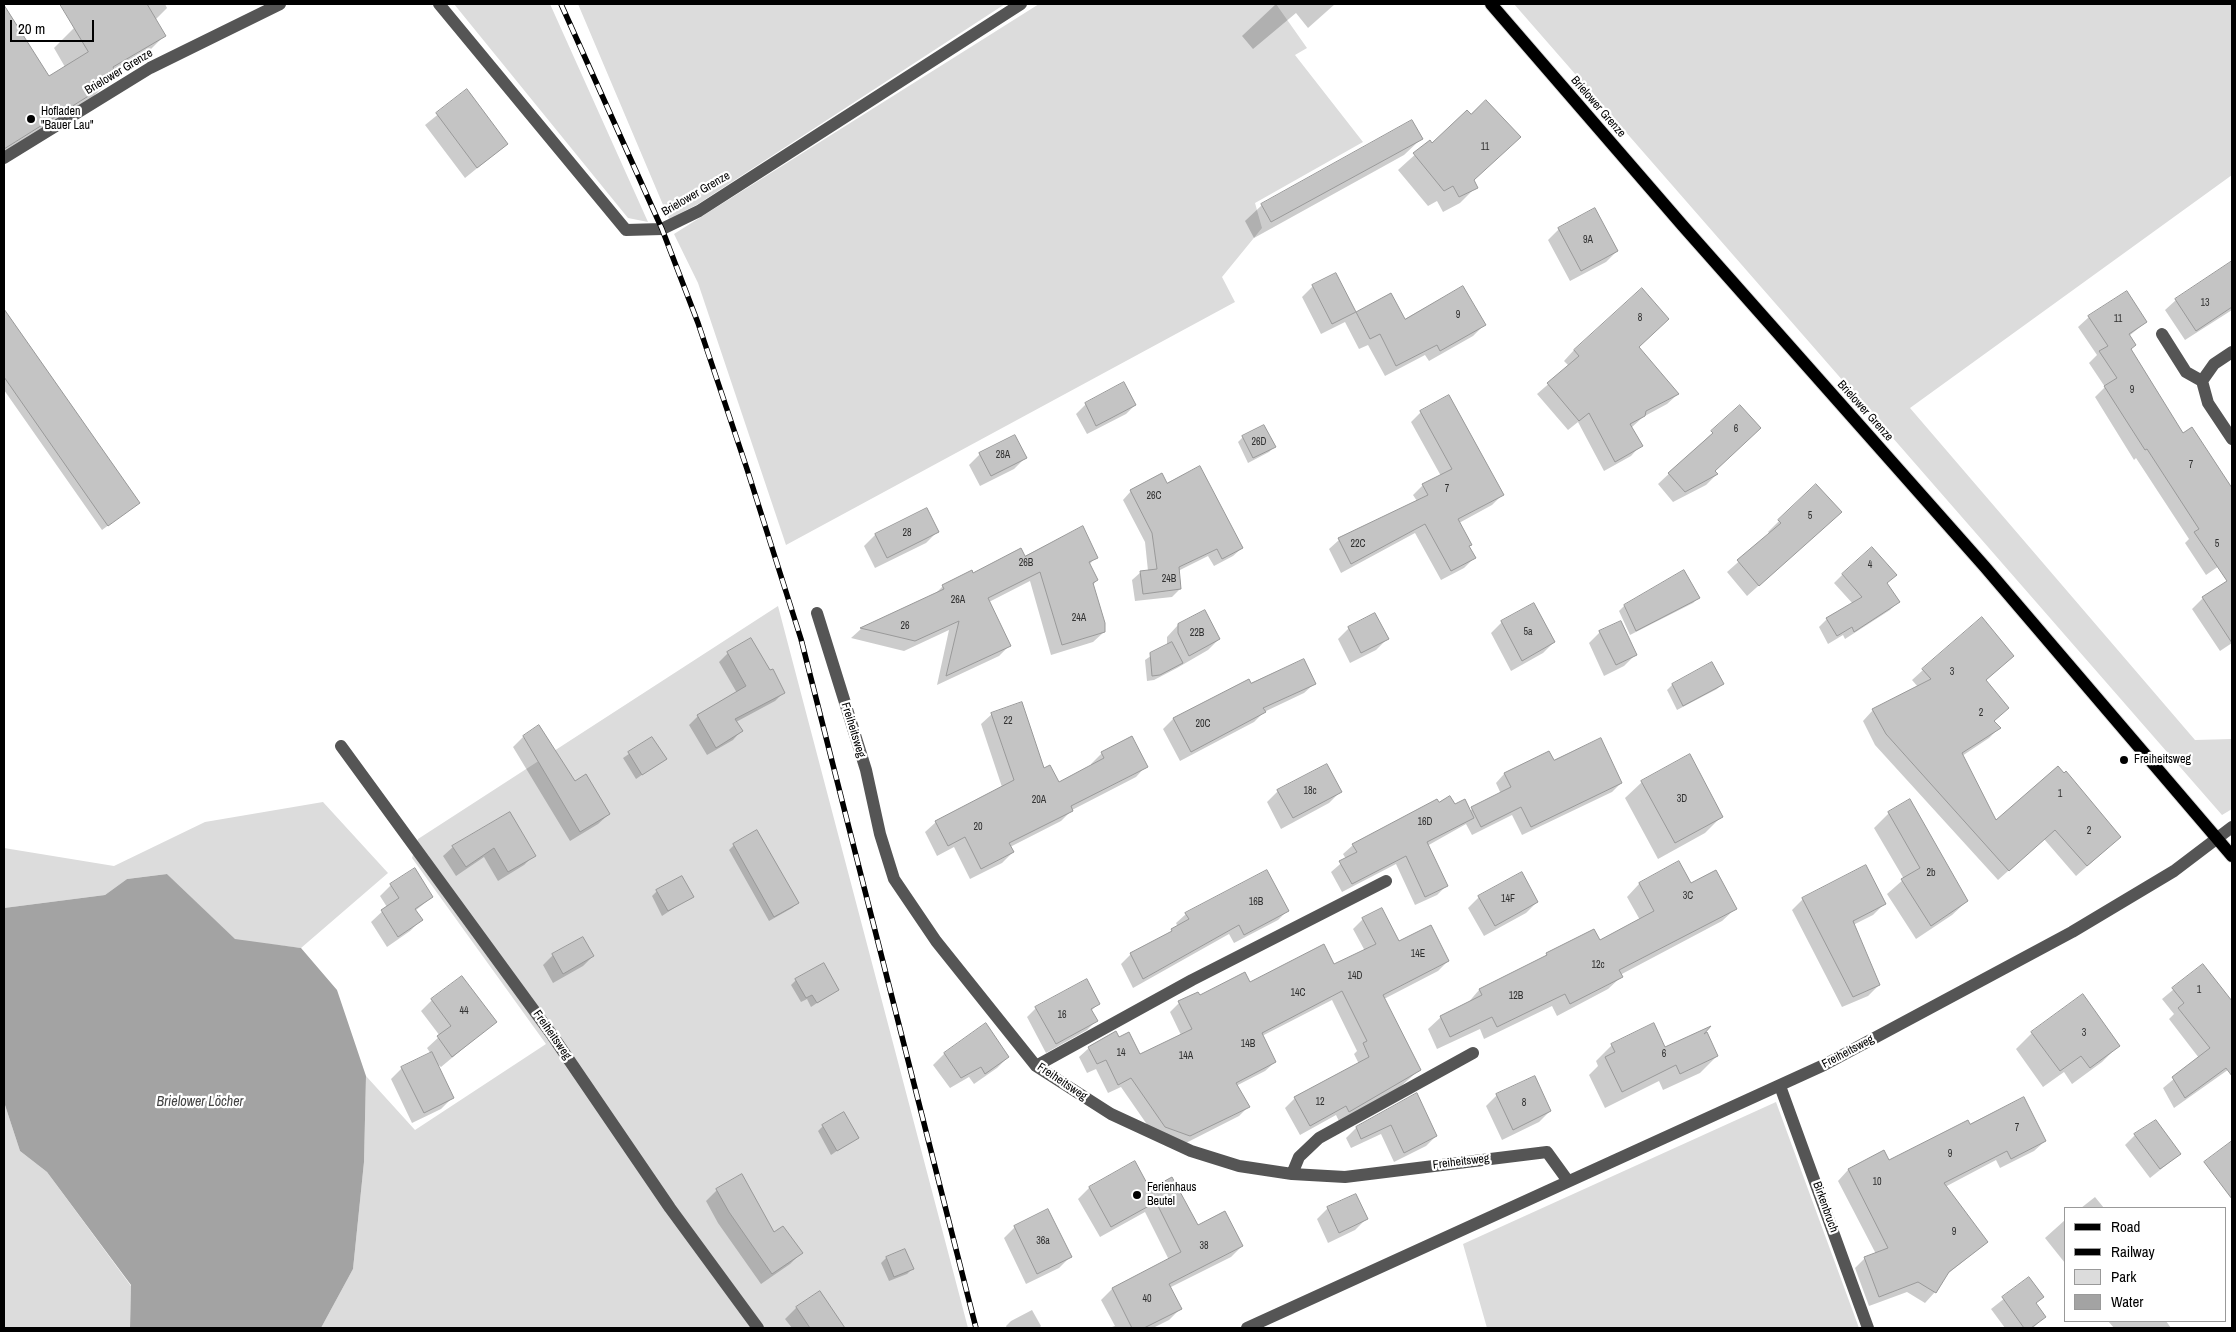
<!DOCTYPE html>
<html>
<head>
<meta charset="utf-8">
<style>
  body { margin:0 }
  #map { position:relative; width:2236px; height:1332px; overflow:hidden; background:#fff; font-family:"Archivo Narrow",sans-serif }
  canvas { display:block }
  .frame { position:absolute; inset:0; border:5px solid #000; pointer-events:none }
  .legend { position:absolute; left:2064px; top:1207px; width:162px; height:115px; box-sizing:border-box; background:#fff; border:1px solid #999; margin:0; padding:6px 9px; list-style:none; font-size:15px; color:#000 }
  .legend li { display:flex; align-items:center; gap:10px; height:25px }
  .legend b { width:25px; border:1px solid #999 }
  .scale { position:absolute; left:10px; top:20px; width:84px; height:22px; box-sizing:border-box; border:2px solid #000; border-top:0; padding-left:6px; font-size:15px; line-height:18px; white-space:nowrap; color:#000; -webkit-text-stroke:4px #fff; paint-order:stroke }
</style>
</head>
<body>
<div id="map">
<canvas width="2236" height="1332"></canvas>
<div class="frame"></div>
<ul class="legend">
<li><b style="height:6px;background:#000"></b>Road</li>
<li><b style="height:6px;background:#000"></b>Railway</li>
<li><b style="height:14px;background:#dcdcdc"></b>Park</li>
<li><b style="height:14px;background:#a3a3a3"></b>Water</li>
</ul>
<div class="scale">20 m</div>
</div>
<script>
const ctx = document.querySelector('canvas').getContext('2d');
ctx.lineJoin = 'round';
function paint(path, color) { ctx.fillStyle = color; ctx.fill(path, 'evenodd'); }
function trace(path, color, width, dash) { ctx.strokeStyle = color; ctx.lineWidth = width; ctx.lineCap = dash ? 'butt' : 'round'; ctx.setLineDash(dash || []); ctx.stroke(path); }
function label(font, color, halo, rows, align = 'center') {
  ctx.font = font + ' "Archivo Narrow",sans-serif'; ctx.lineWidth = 4.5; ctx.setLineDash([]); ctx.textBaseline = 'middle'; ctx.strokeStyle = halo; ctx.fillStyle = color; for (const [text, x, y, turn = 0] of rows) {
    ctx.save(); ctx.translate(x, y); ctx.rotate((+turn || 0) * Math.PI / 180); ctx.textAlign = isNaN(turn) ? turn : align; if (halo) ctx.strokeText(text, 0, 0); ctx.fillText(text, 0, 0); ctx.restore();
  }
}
const green = new Path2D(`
  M454 4H550L648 222 628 218Z
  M578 4H1005L698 204 669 219Z
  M1039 4H1276L1307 48 1295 55 1363 142 1255 203 1262 228 1222 277 1235 302 786 545 698 283 674 234Z
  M1514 4H2232V175L1910 408 2195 740 2232 739V809L2222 815Z
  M778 606 968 1328H321L353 1269 364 1162 366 1076 415 1130 546 1044 412 858 418 839Z
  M323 802 388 873 301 948 235 940 167 874 127 879 105 895 4 908V848L114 866 205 822Z
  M4 1102 20 1151 47 1172 131 1286 130 1328H4Z
  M1776 1102 1859 1328H1487L1463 1244Z`);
const water = new Path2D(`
  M167 874 235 939 301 948 337 990 366 1076 364 1162 353 1269 321 1328H130L131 1285 47 1172 20 1151 4 1102V908L105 895 127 879Z`);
const shadow = new Path2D(`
  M116 4H165L167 8 155 20 164 36 144 56 102 80 105 85 85 105 4 155V35L16 27 48 78 65 67 54 48 74 28Z
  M1276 4H1335L1308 28 1296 13 1253 49 1242 36Z
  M467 91 507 144 465 178 425 125Z
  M1421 139 1404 155 1254 238 1245 221 1262 205Z
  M1429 142 1473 181 1476 187 1460 203 1443 212 1437 201 1428 206 1398 170Z
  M1559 229 1617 251 1606 262 1570 281 1548 240Z
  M2232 262V310L2185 340 2165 310 2176 300Z
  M1336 274 1355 313 1391 295 1404 321 1484 325 1473 336 1429 361 1425 355 1385 376 1368 345 1359 349 1345 322 1321 334 1302 297 1313 286Z
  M4 311 138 503 102 530 4 390Z
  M2089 317 2146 322 2129 336 2130 350 2182 435 2191 428 2232 490V557L2206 575 2185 543 2189 539 2136 458 2134 460 2095 397 2105 387 2089 363 2097 355 2078 327Z
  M1637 347 1678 394 1667 404 1643 417 1631 428 1641 445 1631 456 1604 471 1578 422 1568 430 1537 394 1569 366 1564 361 1574 350Z
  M1123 384 1135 405 1126 414 1087 434 1076 414 1086 404Z
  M1740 407 1714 471 1717 474 1706 485 1673 502 1658 484Z
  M1421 412 1502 495 1492 505 1459 523 1471 545 1468 547 1474 558 1464 568 1441 580 1415 533 1341 573 1329 549 1339 540 1417 501 1413 495 1423 485 1441 476 1411 422Z
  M1243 437 1274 447 1269 452 1248 463 1238 442Z
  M980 454 1025 458 1014 469 980 486 969 465Z
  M1167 484 1242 548 1233 556 1214 566 1208 556 1178 571 1180 589 1172 597 1135 601 1132 580 1141 572 1148 571 1145 542 1123 500 1131 491Z
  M926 510 937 532 926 543 875 568 864 546 875 535Z
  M1779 521 1829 523 1747 596 1727 572 1770 534 1768 532Z
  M1096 557 1089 565 1097 580 1093 585 1104 632 1093 642 1051 655 1030 581 989 602 1009 646 999 656 937 685 949 630 904 651 851 638 861 629 934 595 943 586 973 574 1025 558Z
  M1843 574 1886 584 1898 602 1890 610 1845 639 1843 635 1828 644 1819 627 1827 619 1853 604 1834 583Z
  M2232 579V643L2220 651 2192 609 2203 598Z
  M1698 598 1693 603 1630 635 1619 611 1624 606Z
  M1502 622 1554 642 1543 653 1511 671 1491 633Z
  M1178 625 1219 639 1208 650 1177 668 1154 680 1147 681 1145 660 1167 645V637Z
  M1349 628 1387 639 1376 650 1350 663 1338 639Z
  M1600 632 1635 655 1624 666 1604 676 1589 643Z
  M728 653 784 692 775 701 736 722 741 731 733 740 707 755 689 725 698 716 737 693 719 662Z
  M2013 656 1985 681 1993 722 1999 728 1989 738 1962 756 1996 822 2058 767 2109 847 2076 876 2044 839 1998 880 1875 745 1863 721 1873 710 1918 687 1912 680 1923 670Z
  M1711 663 1722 684 1717 689 1677 710 1667 690 1672 685Z
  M1248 681 1251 685 1314 684 1304 693 1264 712 1254 722 1180 761 1163 729 1173 719Z
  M992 714 1058 784 1092 766 1091 764 1102 753 1146 766 1136 777 1072 810 1061 821 1010 847 1013 852 1002 863 970 879 954 847 937 856 925 832 936 822 1002 787 981 724Z
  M523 737 609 814 598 824 570 841 513 747Z
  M652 738 665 759 636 779 623 758Z
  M1549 752 1553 761 1621 783 1612 792 1522 835 1512 815 1472 835 1466 824 1427 846 1446 886 1437 895 1415 905 1396 864 1342 892 1331 872 1346 859 1343 854 1353 845 1438 803 1469 811 1501 794 1496 783 1504 774Z
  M1642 782 1722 816 1705 833 1658 859 1625 798Z
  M1278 791 1340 792 1329 803 1281 829 1267 802Z
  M1889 813 1967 901 1952 915 1916 939 1887 894 1904 879 1874 828Z
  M510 814 534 855 524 865 498 881 484 857 456 876 443 856 453 847Z
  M734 845 797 903 792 908 769 921 729 850Z
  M1679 863 1691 885 1735 909 1722 921 1620 975 1621 977 1608 989 1557 1016 1552 1006 1484 1039 1480 1029 1437 1049 1428 1029 1441 1017 1467 1004 1479 990 1541 960 1547 954 1593 930 1599 942 1640 920 1627 897 1639 884Z
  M391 885 432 897 415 911 421 920 410 931 387 947 371 922 387 907 380 896Z
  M657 891 692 896 662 916 652 896Z
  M1479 897 1537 902 1526 913 1484 936 1468 908Z
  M1803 899 1884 904 1873 915 1853 925 1879 985 1868 996 1842 1007 1792 910Z
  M1287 911 1278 920 1234 943 1229 934 1133 988 1121 964 1131 954 1165 936 1178 927 1176 923 1186 914Z
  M1363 919 1398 943 1448 961 1438 971 1384 999 1419 1070 1399 1088 1339 1121 1336 1115 1300 1135 1285 1108 1295 1098 1359 1064 1354 1054 1357 1051 1332 1000 1262 1036 1275 1062 1265 1071 1236 1086 1248 1107 1239 1116 1180 1146 1155 1136 1121 1087 1108 1093 1096 1069 1087 1073 1079 1057 1089 1048 1118 1039 1140 1056 1181 1035 1170 1012 1179 1003 1249 983 1333 966 1365 951 1353 929Z
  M553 955 593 956 583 966 553 983 543 965Z
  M2203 965 2232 1003V1067L2174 1108 2163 1088 2199 1058 2169 1019 2174 1014 2162 999Z
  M796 980 838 989 811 1007 807 999 801 1002 791 985Z
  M432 1000 495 1022 441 1067 436 1063 452 1098 441 1109 412 1123 391 1079 402 1068 431 1054 427 1048 440 1036 421 1011Z
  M1099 1003 1091 1011 1096 1021 1087 1030 1046 1053 1027 1017 1036 1008Z
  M986 1025 1008 1057 997 1068 974 1084 969 1077 950 1088 933 1065 944 1054Z
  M2032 1033 2119 1045 2102 1062 2072 1084 2064 1072 2043 1087 2016 1049Z
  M1699 1038 1717 1056 1700 1073 1663 1090 1659 1081 1605 1108 1589 1075 1598 1066 1596 1061 1612 1045 1664 1049Z
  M1416 1095 1436 1136 1426 1146 1394 1162 1381 1134 1351 1148 1346 1138 1356 1128Z
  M1497 1095 1550 1111 1539 1122 1502 1140 1486 1106Z
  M823 1126 857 1137 831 1155 818 1131Z
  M2135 1135 2180 1154 2150 1178 2125 1145Z
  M2045 1141 2034 1151 2000 1168 1996 1160 1945 1187 1987 1242 1945 1276 1935 1292 1925 1303 1907 1292 1869 1306 1855 1268 1865 1258 1876 1254 1838 1181 1848 1170 1883 1152 1889 1162Z
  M2232 1142V1197L2207 1164Z
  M1134 1163 1150 1191 1197 1226 1242 1246 1231 1257 1169 1288 1180 1309 1169 1320 1153 1328H1109L1115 1326 1101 1300 1112 1289 1169 1260 1145 1212 1100 1237 1078 1199 1089 1188Z
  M717 1190 774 1234 801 1253 790 1264 761 1284 718 1223 706 1201Z
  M2095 1197 2104 1208H2081Z
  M1328 1208 1366 1219 1355 1230 1328 1243 1317 1219Z
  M2065 1220V1263L2045 1238Z
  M1015 1227 1070 1257 1059 1268 1026 1284 1004 1238Z
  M886 1258 912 1269 907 1274 889 1281 881 1263Z
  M2029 1279 2042 1297 2035 1304 2044 1317 2033 1328H2005L1991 1309Z
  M820 1292 840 1323 834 1328H792L785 1319 796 1308Z
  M1032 1310 1041 1326 1039 1328H1007L1006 1326 1011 1321Z
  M2108 1321H2166L2171 1328H2114Z`);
const building = new Path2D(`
  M60 4H147L166 36 113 67 114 69 102 77 106 85 4 149V5L49 76 88 52Z
  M467 89 508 144 477 168 436 113Z
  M1486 100 1521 137 1474 180 1478 188 1459 197 1453 186 1444 191 1413 153 1430 140 1432 143 1467 110 1471 114Z
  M1412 120 1423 139 1271 222 1261 204Z
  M1595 208 1618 251 1581 271 1558 228Z
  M2232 261V307L2196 331 2175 299Z
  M1336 273 1356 312 1332 324 1312 285Z
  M1463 286 1486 325 1440 351 1437 345 1396 366 1380 334 1370 339 1356 312 1391 293 1405 319Z
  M1642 288 1669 319 1639 347 1679 394 1646 411 1645 416 1630 424 1643 446 1615 462 1589 413 1579 421 1547 383 1579 356 1574 350Z
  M2127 291 2147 322 2129 334 2136 345 2131 349 2183 433 2192 427 2232 488V643L2202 597 2227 581 2194 532 2199 529 2147 449 2145 450 2104 386 2117 378 2099 351 2108 346 2088 316Z
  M4 309 140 503 108 526 4 377Z
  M1124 382 1136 405 1096 426 1085 403Z
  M1449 395 1504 495 1458 519 1472 545 1469 546 1476 558 1451 571 1425 524 1351 564 1338 538 1428 495 1422 484 1452 469 1420 411Z
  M1740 405 1761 428 1715 471 1718 474 1685 492 1668 473 1713 433 1711 431Z
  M1264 425 1276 447 1253 458 1242 436Z
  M1015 435 1027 458 991 476 979 453Z
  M1200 466 1243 548 1222 559 1217 549 1179 567 1181 589 1143 594 1140 571 1157 569 1152 533 1130 490 1162 473 1167 483Z
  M1816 484 1842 512 1759 586 1737 560 1781 523 1778 520Z
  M927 508 939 532 887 558 875 534Z
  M1083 526 1098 558 1089 562 1098 580 1093 583 1105 623V632L1062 645 1040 572 988 598 1011 646 946 676 959 621 915 641 860 628 944 589 942 585 972 570 973 573 1021 548 1025 556Z
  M1872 547 1897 575 1887 583 1900 602 1854 632 1852 627 1837 636 1826 618 1862 597 1842 574Z
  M1684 570 1700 598 1636 631 1624 605Z
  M1534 603 1555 642 1522 661 1501 621Z
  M1205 610 1220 639 1189 656 1178 633V624Z
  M1375 613 1389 639 1361 653 1348 627Z
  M1982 617 2014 656 1986 680 2009 708 1994 721 2001 728 1962 753 1996 820 2058 766 2064 773 2066 771 2121 837 2087 866 2055 830 2009 871 1886 734 1872 709 1931 679 1922 669Z
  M1621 621 1637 655 1616 665 1599 631Z
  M751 638 770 670 773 669 785 693 735 719 743 731 716 748 697 715 746 686 727 652Z
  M1172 642 1183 663 1160 675 1152 676 1150 653Z
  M1304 659 1316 684 1263 708 1266 712 1191 752 1173 718 1249 679 1251 683Z
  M1712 662 1724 684 1683 706 1672 684Z
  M1022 702 1044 768 1050 765 1059 782 1104 758 1101 752 1132 736 1148 767 1071 806 1073 811 1009 843 1014 852 981 869 965 837 948 846 935 821 1014 780 991 713Z
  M539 725 575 781 586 774 610 814 580 832 523 736Z
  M652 737 667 759 642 775 628 752Z
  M1601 738 1622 783 1531 827 1521 807 1481 827 1471 807 1511 787 1504 773 1549 751 1554 760Z
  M1690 754 1723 817 1675 843 1641 781Z
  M1327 764 1342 792 1293 818 1277 790Z
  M1450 796 1455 804 1465 799 1474 818 1427 842 1448 886 1425 897 1406 856 1352 884 1339 861 1357 852 1352 844 1437 799 1439 802Z
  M1910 799 1968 901 1931 926 1901 879 1920 868 1888 812Z
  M510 812 536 856 508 872 494 848 466 867 452 846Z
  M757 830 799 903 774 917 733 844Z
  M1679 861 1691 883 1716 870 1737 909 1619 970 1623 977 1570 1004 1565 994 1497 1027 1492 1017 1450 1037 1440 1016 1482 995 1479 989 1547 955 1546 953 1594 929 1600 940 1654 911 1639 883Z
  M1866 865 1886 904 1853 921 1880 985 1853 997 1802 898Z
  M415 868 433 897 415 909 423 920 398 937 381 910 399 898 390 884Z
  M1267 870 1289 911 1244 935 1239 925 1143 979 1130 953 1172 931 1171 929 1189 919 1185 913Z
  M1522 872 1538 902 1495 926 1478 896Z
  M682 876 694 897 668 911 656 890Z
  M1382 908 1399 941 1431 925 1449 961 1383 995 1421 1070 1349 1112 1346 1106 1310 1126 1294 1097 1369 1057 1363 1043 1367 1041 1342 991 1262 1033 1276 1062 1236 1083 1250 1107 1190 1136 1165 1127 1131 1078 1118 1085 1106 1060 1097 1064 1088 1047 1116 1031 1119 1037 1129 1032 1140 1054 1192 1029 1178 1001 1198 992 1200 995 1245 972 1250 982 1324 944 1334 964 1376 944 1362 918Z
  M583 937 594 956 563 974 552 954Z
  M824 963 839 990 817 1003 812 995 806 998 795 979Z
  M2203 964 2232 1001V1076L2226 1068 2185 1098 2172 1077 2210 1048 2178 1008 2184 1003 2172 988Z
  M462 976 497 1022 452 1057 437 1036 451 1026 431 999Z
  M1087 979 1100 1004 1091 1009 1098 1021 1056 1044 1035 1007Z
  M2083 994 2120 1046 2090 1068 2081 1056 2060 1071 2031 1032Z
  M986 1023 1009 1057 985 1074 981 1067 961 1078 944 1053Z
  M1654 1023 1665 1047 1711 1026 1704 1034 1707 1032 1718 1056 1680 1074 1676 1065 1622 1092 1605 1057 1615 1052 1611 1044Z
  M432 1052 454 1098 424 1113 401 1067Z
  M1535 1076 1551 1111 1513 1130 1496 1094Z
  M1417 1093 1437 1136 1404 1153 1391 1125 1361 1139 1356 1127Z
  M2024 1097 2046 1141 2011 1159 2007 1151 1944 1183 1988 1242 1949 1272 1936 1293 1918 1282 1879 1297 1864 1257 1888 1248 1848 1169 1884 1150 1889 1160 1968 1120 1970 1124Z
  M844 1112 859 1138 837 1151 822 1125Z
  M2156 1120 2181 1154 2160 1169 2134 1134Z
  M2232 1141V1199L2204 1162Z
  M1135 1161 1150 1189 1172 1177 1198 1225 1225 1211 1243 1246 1169 1284 1182 1309 1144 1328H1132L1112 1288 1181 1252 1156 1202 1111 1227 1089 1187Z
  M742 1174 774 1232 783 1226 803 1253 772 1274 729 1212 716 1189Z
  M1356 1194 1368 1219 1339 1233 1327 1207Z
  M1048 1209 1072 1257 1037 1274 1014 1226Z
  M905 1249 914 1269 894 1277 886 1257Z
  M2029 1277 2044 1297 2036 1303 2046 1317 2031 1328H2024L2002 1297Z
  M820 1291 845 1328H810L796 1307Z`);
const minor = new Path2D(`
  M439 4 626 230 662 229 699 211 1021 4
  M4 158 150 68 280 4
  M2162 334 2186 372 2202 381
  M2232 352 2214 364 2202 381 2208 403 2232 439
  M817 613 866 770 880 834 894 879 936 941 1036 1066 1111 1114 1191 1151 1239 1166 1292 1174 1345 1177 1547 1152 1568 1181
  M341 746 552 1035 670 1208 758 1328
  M1036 1066 1192 980 1386 881
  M1780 1086 1868 1328
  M1292 1174 1299 1157 1319 1138 1473 1053
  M1247 1328 1824 1065 2072 932 2174 871 2232 827`);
const major = new Path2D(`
  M1491 4 1683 226 1985 567 2232 856`);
const rail = new Path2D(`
  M561 4 662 229 698 323 747 469 801 639 976 1328`);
const markers = [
  [31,119,5,"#000"],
  [2124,760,5,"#000"],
  [1137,1195,5,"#000"]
];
const numberNames = [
  ["11",1485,147],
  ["9A",1588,240],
  ["13",2205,303],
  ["9",1458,315],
  ["8",1640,318],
  ["11",2118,319],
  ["9",2132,390],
  ["6",1736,429],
  ["26D",1259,442],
  ["28A",1003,455],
  ["7",2191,465],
  ["7",1447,489],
  ["26C",1154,496],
  ["5",1810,516],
  ["28",907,533],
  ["22C",1358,544],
  ["5",2217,544],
  ["26B",1026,563],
  ["4",1870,565],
  ["24B",1169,579],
  ["26A",958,600],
  ["24A",1079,618],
  ["26",905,626],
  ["5a",1528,632],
  ["22B",1197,633],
  ["3",1952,672],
  ["2",1981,713],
  ["22",1008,721],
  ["20C",1203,724],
  ["18c",1310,791],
  ["1",2060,794],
  ["3D",1682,799],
  ["20A",1039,800],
  ["16D",1425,822],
  ["20",978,827],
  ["2",2089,831],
  ["2b",1931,873],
  ["3C",1688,896],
  ["14F",1508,899],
  ["16B",1256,902],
  ["14E",1418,954],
  ["12c",1598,965],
  ["14D",1355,976],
  ["1",2199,990],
  ["14C",1298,993],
  ["12B",1516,996],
  ["44",464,1011],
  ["16",1062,1015],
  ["3",2084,1033],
  ["14B",1248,1044],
  ["14",1121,1053],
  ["6",1664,1054],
  ["14A",1186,1056],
  ["12",1320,1102],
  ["8",1524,1103],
  ["7",2017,1128],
  ["9",1950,1154],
  ["10",1877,1182],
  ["9",1954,1232],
  ["36a",1043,1241],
  ["38",1204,1246],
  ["40",1147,1299]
];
const streetNames = [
  ["Brielower Grenze",119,72,-31],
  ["Brielower Grenze",1598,107,49],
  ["Brielower Grenze",696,194,-30],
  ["Brielower Grenze",1865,411,48],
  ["Freiheitsweg",853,730,73],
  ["Freiheitsweg",552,1035,55],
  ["Freiheitsweg",1848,1052,-28],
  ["Freiheitsweg",1062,1082,34],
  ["Freiheitsweg",1461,1162,-7],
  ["Birkenbruch",1825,1207,70]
];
const poiNames = [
  ["Hofladen",41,112],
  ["\"Bauer Lau\"",41,126],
  ["Freiheitsweg",2134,760],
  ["Ferienhaus",1147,1188],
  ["Beutel",1147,1202]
];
const waterNames = [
  ["Brielower Löcher",200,1102]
];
paint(green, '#dcdcdc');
paint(water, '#a3a3a3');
paint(shadow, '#0003');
paint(building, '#c4c4c4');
trace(building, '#999', 1);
trace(major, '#dbdbdb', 14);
trace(minor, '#555', 12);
trace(major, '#000', 12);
trace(rail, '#000', 5.5);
trace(rail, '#fff', 4, [11]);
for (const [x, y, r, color] of markers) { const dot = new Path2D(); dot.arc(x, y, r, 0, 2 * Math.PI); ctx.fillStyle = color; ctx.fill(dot); trace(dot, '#fff', 2); }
label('10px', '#313131', null, numberNames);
label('12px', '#000', '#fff', streetNames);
label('12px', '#000', '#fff', poiNames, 'left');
label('italic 14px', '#444', '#fff', waterNames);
</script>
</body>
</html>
